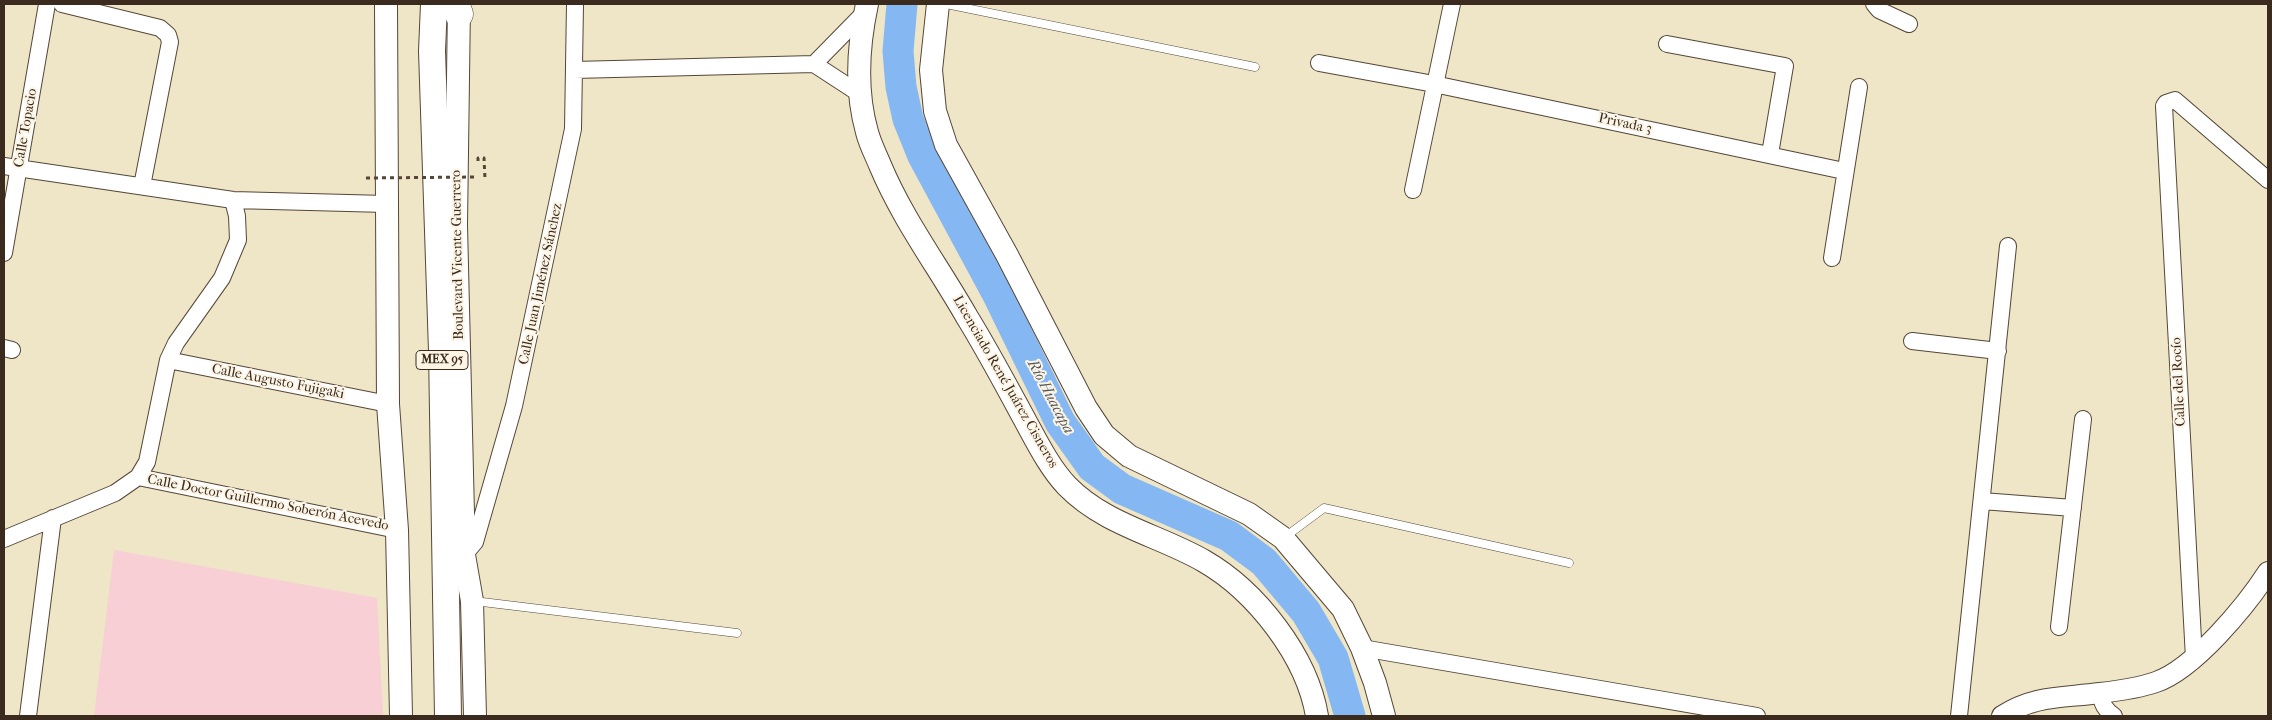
<!DOCTYPE html>
<html>
<head>
<meta charset="utf-8">
<style>
  body { margin:0 }
  #map { position:relative; width:2272px; height:720px; overflow:hidden; background:#efe5c7; font-family:"IM FELL French Canon",serif }
  canvas { display:block }
  .frame { position:absolute; inset:0; border:5px solid #3b2a1e; pointer-events:none }
</style>
</head>
<body>
<div id="map">
<canvas width="2272" height="720"></canvas>
<div class="frame"></div>
</div>
<script>
const ctx = document.querySelector('canvas').getContext('2d');
ctx.lineJoin = 'round';
function paint(path, color) { ctx.fillStyle = color; ctx.fill(path, 'evenodd'); }
function trace(path, color, width, dash) { ctx.strokeStyle = color; ctx.lineWidth = width; ctx.lineCap = dash ? 'butt' : 'round'; ctx.setLineDash(dash || []); ctx.stroke(path); }
function label(font, color, halo, rows, align = 'center') {
  ctx.font = font + ' "IM FELL French Canon",serif'; ctx.lineWidth = 4; ctx.setLineDash([]); ctx.textBaseline = 'middle'; ctx.strokeStyle = halo; ctx.fillStyle = color; for (const [text, x, y, turn = 0] of rows) {
    ctx.save(); ctx.translate(x, y); ctx.rotate((+turn || 0) * Math.PI / 180); ctx.textAlign = isNaN(turn) ? turn : align; if (halo) ctx.strokeText(text, 0, 0); ctx.fillText(text, 0, 0); ctx.restore();
  }
}
const built = new Path2D(`
  M114 550 377 598 383 716H94Z`);
const river = new Path2D(`
  M902 4 898 51 901 87 908 119 923 156 998 295 1060 422 1092 467 1122 489 1229 536 1264 562 1306 612 1333 658 1350 716`);
const path = new Path2D(`
  M478 161V158H484L485 179`);
const service = new Path2D(`
  M946 4 1255 67
  M1285 537 1324 508 1569 563
  M474 601 737 633`);
const minor = new Path2D(`
  M62 4 160 28 168 35 170 42 142 186
  M1874 4 1879 10 1909 24
  M1667 44 1785 66 1770 154
  M1319 63 1434 84 1844 171
  M814 64 865 12
  M574 70 814 64 860 94
  M4 166 233 200 386 204
  M1413 190 1452 4
  M4 253 47 4
  M1832 258 1859 87
  M1912 341 1998 351
  M4 348 12 350
  M168 360 388 404
  M138 477 397 530
  M1982 501 2073 508
  M4 539 115 493 138 477 147 462 168 360 176 343 222 278 238 240 237 216 233 200
  M464 555 475 542 514 406 573 129 575 4
  M2059 627 2083 419
  M1362 648 1757 716
  M2194 658 2164 106 2166 103 2175 100 2268 180
  M2100 693C2102 704 2105 710 2114 716
  M28 716 53 518
  M1959 716 2008 246`);
const tertiary = new Path2D(`
  M2002 716C2034 695 2063 698 2100 693 2117 691 2139 688 2156 682 2194 669 2246 606 2268 572`);
const secondary = new Path2D(`
  M386 4 388 404 397 530 401 716
  M459 4 456 225 464 555 472 601 475 716
  M867 4C858 46 855 90 867 132 870 144 876 155 880 165 903 220 938 266 967 317 988 351 1007 387 1026 422 1038 444 1050 468 1067 486 1105 525 1159 535 1204 561 1256 591 1307 656 1317 716
  M938 4 931 70 935 111 946 145 1007 255 1086 408 1104 435 1129 456 1249 514 1283 538 1343 609 1362 648 1375 683 1384 716`);
const trunk = new Path2D(`
  M434 4 432 51 442 351 448 716`);
const motorway = new Path2D(`
  M455 4 459 14`);
const pathBridge = new Path2D(`
  M366 178 478 177`);
const shields = [
  [442,360,52]
];
const shieldNames = [
  ["MEX 95",442,360]
];
const streetNames = [
  ["Privada 3",1625,124,12],
  ["Calle Topacio",26,128,-80],
  ["Boulevard Vicente Guerrero",458,255,-91],
  ["Calle Juan Jiménez Sánchez",541,284,-78],
  ["Calle Augusto Fujigaki",278,382,11],
  ["Licenciado René Juárez Cisneros",1005,382,60],
  ["Calle del Rocío",2179,382,-93],
  ["Calle Doctor Guillermo Soberón Acevedo",268,503,11]
];
const waterNames = [
  ["Río Huacapa",1050,397,62]
];
paint(built, '#f7cfd5');
trace(river, '#85b8f2', 31);
trace(service, '#564637', 9);
trace(minor, '#564637', 18);
trace(tertiary, '#564637', 22);
trace(secondary, '#564637', 24);
trace(trunk, '#564637', 28);
trace(motorway, '#564637', 29);
trace(path, '#564637', 3, [4, 4]);
trace(service, '#fff', 8);
trace(minor, '#fff', 16);
trace(tertiary, '#fff', 20);
trace(secondary, '#fff', 22);
trace(trunk, '#fff', 26);
trace(motorway, '#fff', 28);
trace(pathBridge, '#564637', 3, [4, 4]);
for (const [x, y, w] of shields) { const box = new Path2D(); box.roundRect(x - w / 2, y - 9.5, w, 19, 4); ctx.fillStyle = '#fcf5e5'; ctx.fill(box); trace(box, '#3b2a1e', 1); }
label('bold 12px', '#3b2a1e', null, shieldNames);
label('14px', '#3b2a1e', '#fcf5e5', streetNames);
label('italic 15px', '#51555e', '#fcf5e5', waterNames);
</script>
</body>
</html>
